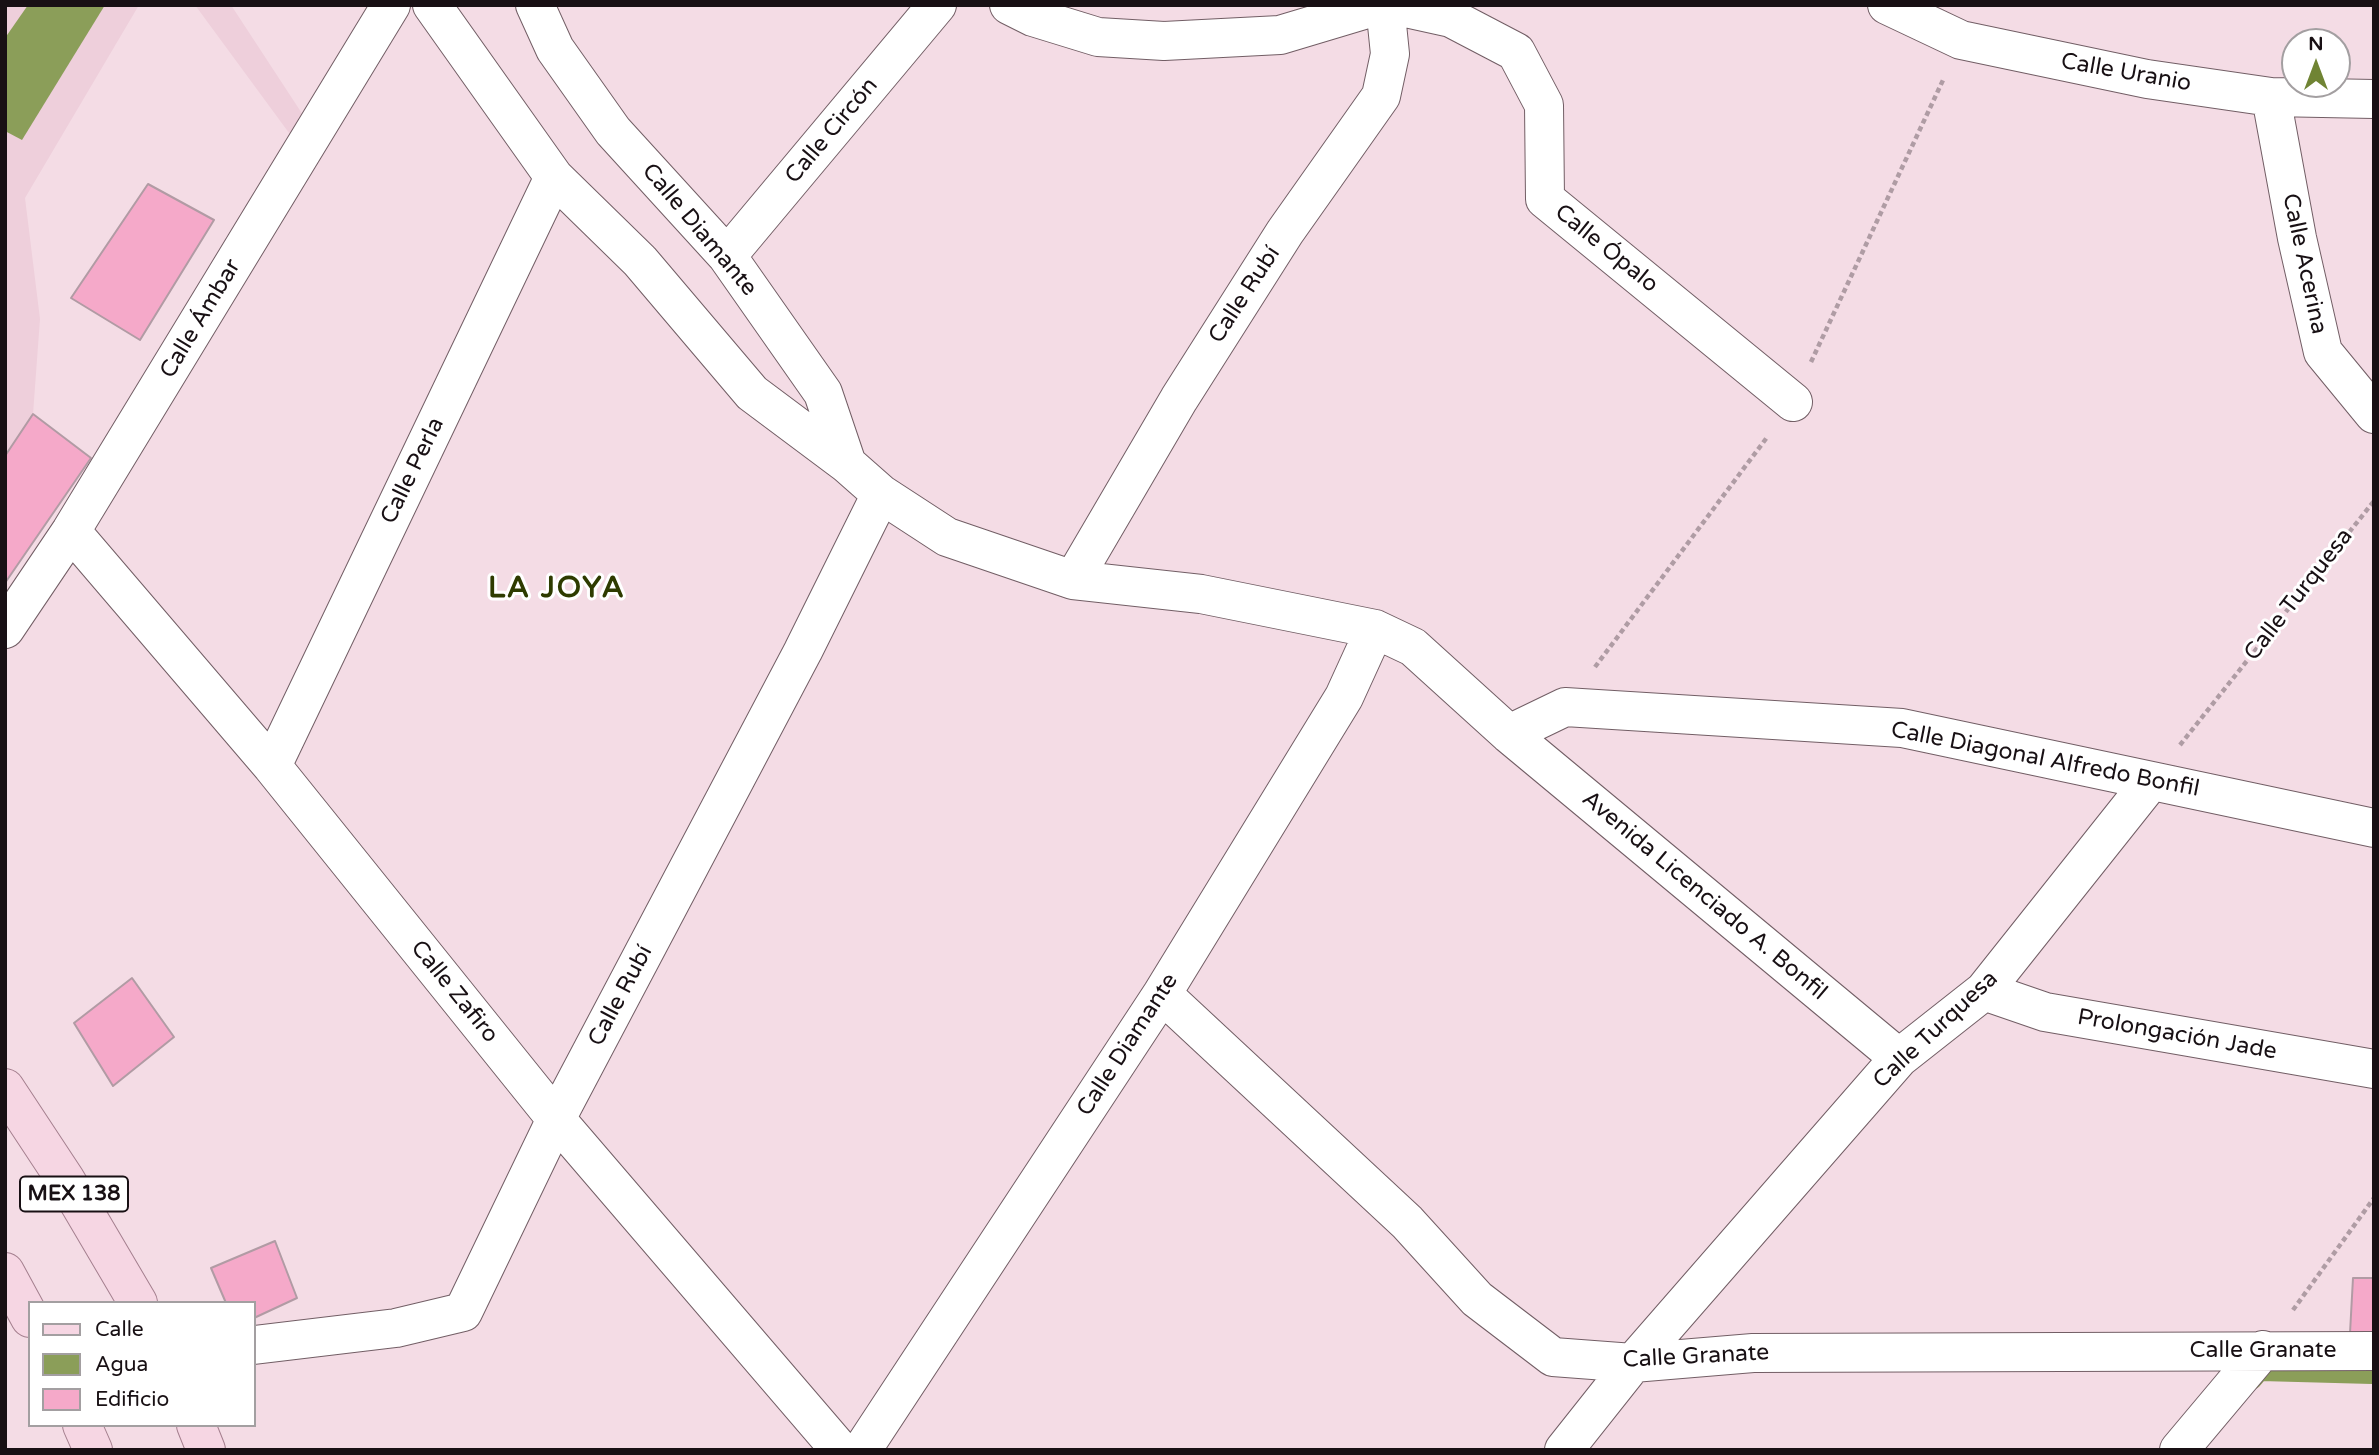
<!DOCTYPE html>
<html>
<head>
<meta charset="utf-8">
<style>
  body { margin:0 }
  #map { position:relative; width:2379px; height:1455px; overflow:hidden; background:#f4dce5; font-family:"Varela Round",sans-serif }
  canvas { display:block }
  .frame { position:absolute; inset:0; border:7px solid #181014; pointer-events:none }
  .legend { position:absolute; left:28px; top:1301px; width:228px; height:126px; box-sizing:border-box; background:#fff; border:2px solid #a39fa1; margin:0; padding:9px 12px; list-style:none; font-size:21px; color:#181014 }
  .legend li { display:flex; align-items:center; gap:14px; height:35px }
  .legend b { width:35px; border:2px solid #a39fa1 }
  .north { position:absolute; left:2281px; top:28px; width:70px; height:70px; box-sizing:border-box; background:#fff; border:2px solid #a39fa1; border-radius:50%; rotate:0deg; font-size:19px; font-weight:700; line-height:28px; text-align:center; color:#181014 }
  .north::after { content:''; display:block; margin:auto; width:24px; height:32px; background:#708434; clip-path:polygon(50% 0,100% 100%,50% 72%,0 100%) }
</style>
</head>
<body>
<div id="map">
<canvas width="2379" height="1455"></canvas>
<div class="frame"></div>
<ul class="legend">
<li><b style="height:9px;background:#f6d6e3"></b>Calle</li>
<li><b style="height:19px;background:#8b9e59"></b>Agua</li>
<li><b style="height:19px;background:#f5a9c9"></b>Edificio</li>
</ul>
<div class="north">N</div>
</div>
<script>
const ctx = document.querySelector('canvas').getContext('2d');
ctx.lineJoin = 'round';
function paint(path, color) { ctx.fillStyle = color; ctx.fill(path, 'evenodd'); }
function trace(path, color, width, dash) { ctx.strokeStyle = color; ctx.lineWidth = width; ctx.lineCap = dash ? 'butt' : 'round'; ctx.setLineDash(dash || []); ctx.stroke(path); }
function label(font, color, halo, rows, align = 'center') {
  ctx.font = font + ' "Varela Round",sans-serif'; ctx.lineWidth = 6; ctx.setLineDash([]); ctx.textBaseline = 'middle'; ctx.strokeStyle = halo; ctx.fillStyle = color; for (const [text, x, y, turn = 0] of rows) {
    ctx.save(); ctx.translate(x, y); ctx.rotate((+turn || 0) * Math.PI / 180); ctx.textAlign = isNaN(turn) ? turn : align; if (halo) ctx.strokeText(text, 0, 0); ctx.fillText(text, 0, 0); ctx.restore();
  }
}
const built = new Path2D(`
  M5 5H139L25 198 40 319 33 414 91 458 5 583Z
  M195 5H231L303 115 292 137Z`);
const water = new Path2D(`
  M28 5H105L22 140 5 131V38Z`);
const stream = new Path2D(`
  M2254 1382 2261 1374 2372 1377`);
const building = new Path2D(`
  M148 184 214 220 140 340 71 298Z
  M33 414 91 458 5 583V456Z
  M132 978 174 1037 113 1086 74 1023Z
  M275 1241 297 1298 254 1318V1303H226L211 1268Z
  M2353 1278H2374V1333H2350Z`);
const path = new Path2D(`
  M1811 362 1944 78
  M1595 667 1768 436
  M2180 745 2374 501
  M2293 1310 2374 1198`);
const minor = new Path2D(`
  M432 5 554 177 640 261 752 393 847 464 881 494 947 537 1073 580 1201 594 1375 629 1413 647 1509 734 1899 1058
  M535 5 555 49 613 131 727 256 823 393 847 464
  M1009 5 1033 17 1098 37 1164 41 1280 35 1380 5
  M1392 5 1451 18 1516 52 1544 105 1545 199 1793 402
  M1887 5 1961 40 2147 79 2271 97 2374 99
  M2271 97 2297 238 2323 352 2374 414
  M727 256 937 5
  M71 531 272 766 556 1119 840 1450
  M1073 580 1179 399 1285 232 1381 96 1390 54 1385 5
  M5 629 71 531 391 5
  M1509 734 1565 707 1902 728 2374 828
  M272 766 554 177
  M1984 991 2045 1012 2374 1069
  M1162 994 1407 1222 1477 1299 1553 1357 1633 1363 1753 1353 2374 1351
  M254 1345 396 1328 463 1312 556 1119 803 651 881 494
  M862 1450 1162 994 1344 697 1375 629
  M1564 1450 1633 1363 1899 1058 1984 991 2151 781
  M2179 1450 2263 1350`);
const primary = new Path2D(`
  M5 1088 65 1179 138 1303
  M5 1272 30 1318
  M82 1425 93 1450
  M196 1425 206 1450`);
const shields = [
  [74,1194,108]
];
const shieldNames = [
  ["MEX 138",74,1194]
];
const streetNames = [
  ["Calle Uranio",2126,73,10],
  ["Calle Circón",832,131,-50],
  ["Calle Diamante",699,230,50],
  ["Calle Ópalo",1606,249,39],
  ["Calle Acerina",2304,264,78],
  ["Calle Rubí",1245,295,-57],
  ["Calle Ámbar",201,319,-59],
  ["Calle Perla",413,471,-64],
  ["Calle Turquesa",2299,595,-52],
  ["Calle Diagonal Alfredo Bonfil",2045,760,11],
  ["Avenida Licenciado A. Bonfil",1704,896,40],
  ["Calle Zafiro",454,992,51],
  ["Calle Rubí",621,996,-62],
  ["Calle Turquesa",1936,1030,-43],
  ["Prolongación Jade",2177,1035,10],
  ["Calle Diamante",1128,1045,-57],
  ["Calle Granate",2263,1351],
  ["Calle Granate",1696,1357,-3]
];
const districtNames = [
  ["LA JOYA",557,589]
];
paint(built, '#eecfdb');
paint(water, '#8b9e59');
trace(stream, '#8b9e59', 14);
paint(building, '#f5a9c9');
trace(building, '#b19ba4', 2);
trace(minor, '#725e65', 40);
trace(primary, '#a47f8e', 40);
trace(path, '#af9ca4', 4.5, [5, 3.5]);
trace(minor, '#fff', 38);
trace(primary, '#f6d6e3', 38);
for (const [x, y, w] of shields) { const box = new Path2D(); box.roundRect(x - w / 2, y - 17.5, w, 35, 5); ctx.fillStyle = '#fff'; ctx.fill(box); trace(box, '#181014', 2); }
label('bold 21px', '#181014', null, shieldNames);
label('23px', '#181014', '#fff', streetNames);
ctx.letterSpacing = '2px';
label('bold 30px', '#2e3b00', '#fff', districtNames);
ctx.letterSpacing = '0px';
</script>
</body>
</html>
